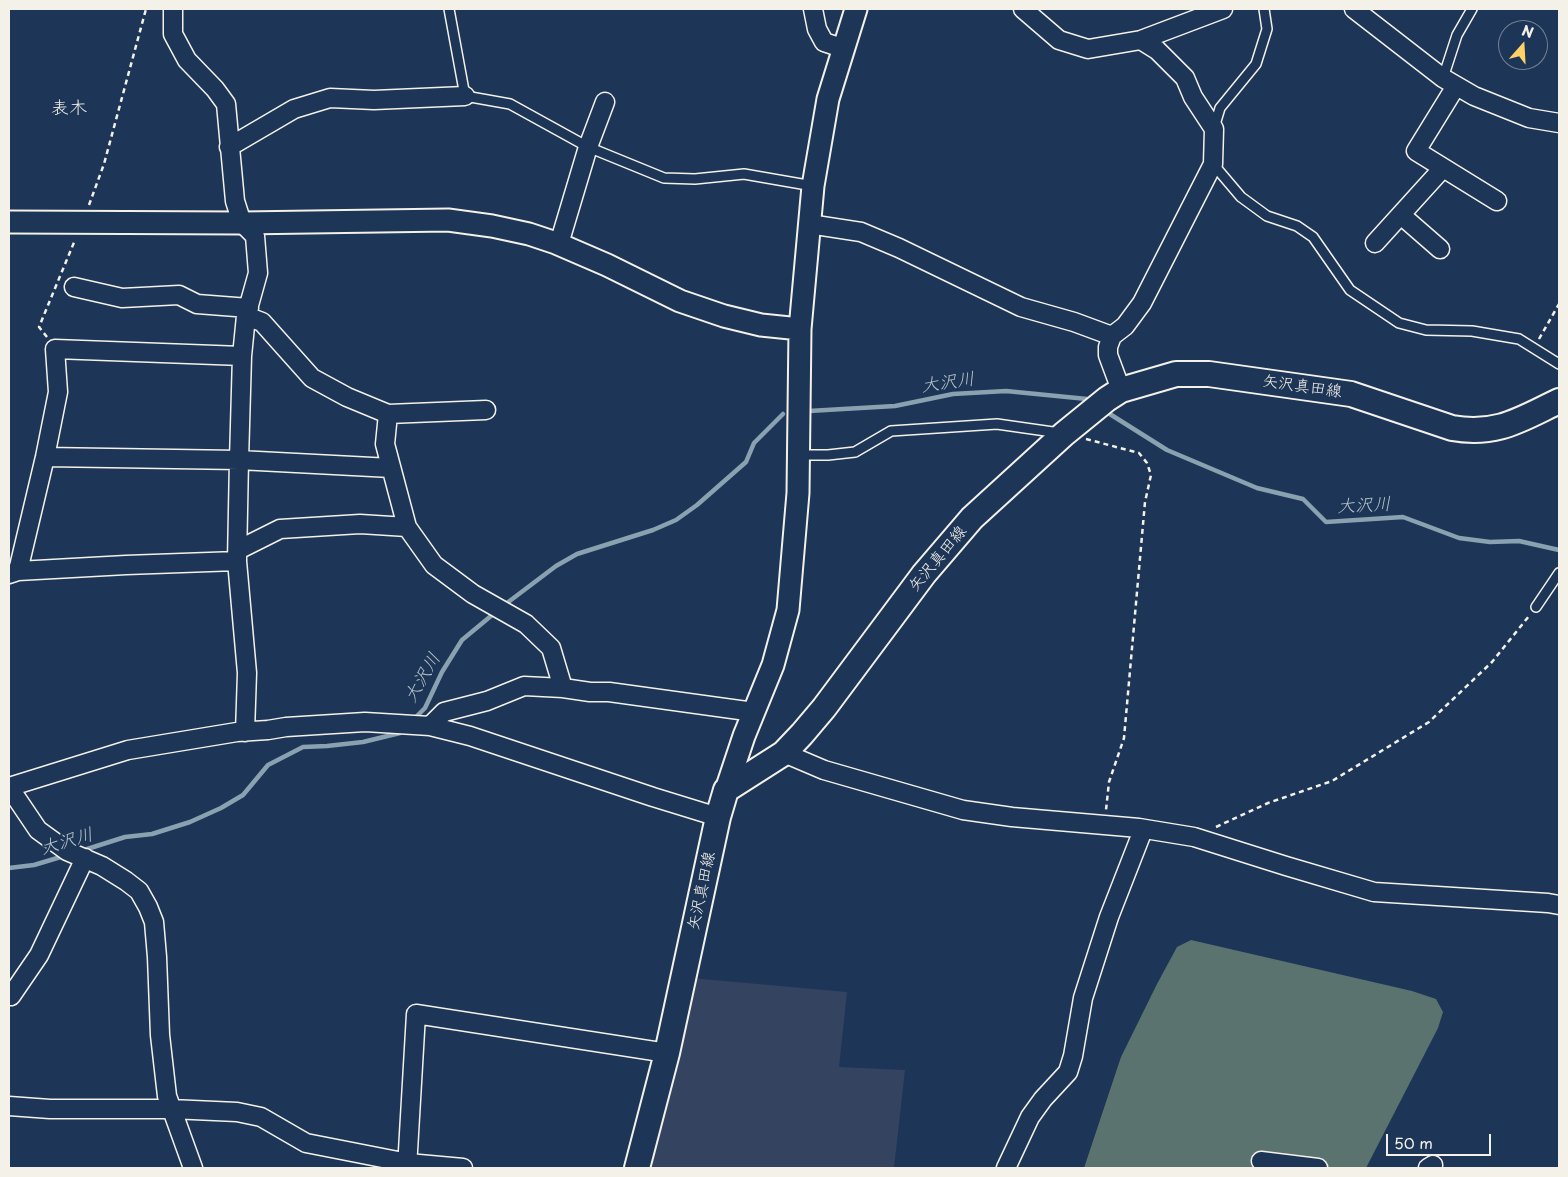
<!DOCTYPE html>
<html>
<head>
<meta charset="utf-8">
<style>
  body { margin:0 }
  #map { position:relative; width:1568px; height:1177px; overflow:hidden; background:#1d3557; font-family:"Playpen Sans",sans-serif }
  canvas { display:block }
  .frame { position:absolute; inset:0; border:10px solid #f4f1e8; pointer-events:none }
  .north { position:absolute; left:1498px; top:20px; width:50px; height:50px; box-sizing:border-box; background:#1d3557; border:1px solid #738091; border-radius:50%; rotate:19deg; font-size:14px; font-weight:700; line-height:20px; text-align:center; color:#f4f1e8 }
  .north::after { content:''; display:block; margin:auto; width:18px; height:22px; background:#ffd166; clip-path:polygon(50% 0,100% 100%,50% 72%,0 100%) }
  .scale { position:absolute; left:1386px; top:1134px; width:105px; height:22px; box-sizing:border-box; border:2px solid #f4f1e8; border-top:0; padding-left:6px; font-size:15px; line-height:18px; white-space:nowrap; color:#f4f1e8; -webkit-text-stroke:4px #1d3557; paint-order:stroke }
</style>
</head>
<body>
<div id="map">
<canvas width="1568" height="1177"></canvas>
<div class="frame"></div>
<div class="north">N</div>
<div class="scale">50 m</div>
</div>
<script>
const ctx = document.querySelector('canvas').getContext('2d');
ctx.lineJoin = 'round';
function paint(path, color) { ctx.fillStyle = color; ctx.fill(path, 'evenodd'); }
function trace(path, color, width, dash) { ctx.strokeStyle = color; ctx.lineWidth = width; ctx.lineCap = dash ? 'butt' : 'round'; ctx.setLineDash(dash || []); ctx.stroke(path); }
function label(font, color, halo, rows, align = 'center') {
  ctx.font = font + ' "Playpen Sans","Klee One",sans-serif'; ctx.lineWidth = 4; ctx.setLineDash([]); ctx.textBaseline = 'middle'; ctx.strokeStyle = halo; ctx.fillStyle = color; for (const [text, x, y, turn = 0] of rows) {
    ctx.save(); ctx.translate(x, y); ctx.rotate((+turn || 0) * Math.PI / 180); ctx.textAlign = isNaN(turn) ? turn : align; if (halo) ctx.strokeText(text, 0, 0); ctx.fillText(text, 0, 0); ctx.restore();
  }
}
const built = new Path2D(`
  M691 978 847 992 839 1067 905 1070 894 1168H650Z`);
const green = new Path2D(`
  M1191 940 1412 991 1436 999 1443 1012 1438 1028 1366 1168H1084L1121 1057 1157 984 1177 947Z`);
const stream = new Path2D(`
  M809 411 895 406 953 394 1006 391 1087 399 1091 401
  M1105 411 1167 450 1257 488 1303 499 1326 522 1403 517 1459 538 1490 542 1519 541 1559 550
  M503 606 556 566 577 554 653 530 676 520 697 505 746 462 754 443 783 414
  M413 720 425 708 442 672 462 640 497 611
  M81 851 125 837 152 834 190 822 221 808 243 795 268 765 303 747 327 746 363 742 400 733 402 730
  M9 868 34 865 64 856`);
const path = new Path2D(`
  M89 205 104 164 146 9
  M47 337 39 327 75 240
  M1539 339 1559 304
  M1086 439 1139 453 1147 463 1151 475 1145 502 1124 738 1109 782 1106 810
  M1216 827 1268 803 1332 781 1429 722 1492 662 1529 616`);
const service = new Path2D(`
  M449 9 465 96 510 104 588 147 664 178 695 179 744 174 813 186
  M1443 78 1457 35 1472 9
  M1214 128 1220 108 1256 64 1267 29 1264 9
  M1213 164 1241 197 1267 216 1297 226 1313 237 1350 290 1399 323 1426 330 1472 331 1519 339 1559 364
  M799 455H828L855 452 891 431 997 424 1060 433
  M1536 607 1559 573`);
const minor = new Path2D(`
  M173 9V34L187 60 215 89 226 104 235 201 242 223 255 236 258 273 246 316 242 356 239 460 237 561 247 673 245 732
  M813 9 817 29 824 42 842 48
  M1023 9 1059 40 1088 49 1141 40 1223 9
  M1354 9 1443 78 1474 96 1529 118 1559 123
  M1456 86 1416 151 1497 201
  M229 147 294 109 330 98 374 100 465 96
  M1401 215 1440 249
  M809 224 861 232 899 248 1021 307 1074 322 1112 336
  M1375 243 1443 168
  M559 244 588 147 605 102
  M74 287 122 298 179 295 197 304 249 308
  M246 316 262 322 312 378 347 397 388 414 486 410
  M1121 390 1108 355V347L1112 336 1125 326 1142 303 1213 164 1214 129 1193 97 1185 78 1157 50 1141 40
  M388 414 385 444 407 527 434 565 473 594 526 624 551 648 563 688
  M45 457 239 460 391 468
  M238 550 280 529 360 524 407 527
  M18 571 45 457 58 392 55 349 242 356
  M9 574 18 571 126 565 237 561
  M430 726 444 712 487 701 524 686 563 688 590 692H609L754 712
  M784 753 824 770 963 810 1012 817 1139 828 1194 837 1286 866 1374 892 1548 903 1559 905
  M9 995 11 996 39 955 85 858
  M9 1106 50 1109H171L237 1112 261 1117 306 1143 408 1163 463 1168
  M1261 1161 1318 1168
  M193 1168 167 1096 160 1035 157 957 154 922 148 907 139 891 126 881 102 866 67 851 38 830 9 787 128 750 237 732 268 730 286 727 365 722 430 726 470 736 653 797 718 817
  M407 1168 416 1014 667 1053
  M1006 1168 1030 1117 1043 1099 1068 1072 1073 1056 1083 998 1109 917 1143 830
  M1428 1168 1433 1165`);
const tertiary = new Path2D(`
  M9 222 242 223 448 220 492 226 529 234 556 243 607 265 680 301 724 316 761 325 800 329
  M726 790 744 736 773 665 788 610 798 493 800 329 813 186 828 99 856 9`);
const secondary = new Path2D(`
  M637 1168 667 1053 718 817 726 790 784 753 802 734 824 708 924 574 972 518 1064 434 1107 399 1121 390 1176 374H1209L1351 394 1452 428C1497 436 1521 419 1559 401`);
const streetNames = [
  ["矢沢真田線",1302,387,8],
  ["矢沢真田線",938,559,-50],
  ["矢沢真田線",702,891,-78]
];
const neighbourhoodNames = [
  ["表木",69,109]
];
const waterNames = [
  ["大沢川",948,383,-8],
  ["大沢川",1364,506,-3],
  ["大沢川",423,678,-60],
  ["大沢川",67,842,-16]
];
paint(built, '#344360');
paint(green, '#5b736e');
trace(stream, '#8aa2b0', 4.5);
trace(service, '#f4f1e8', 12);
trace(minor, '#f4f1e8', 21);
trace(tertiary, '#f4f1e8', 25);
trace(secondary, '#f4f1e8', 28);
trace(path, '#f4f1e8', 2.5, [5, 4]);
trace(service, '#1d3557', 9);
trace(minor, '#1d3557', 18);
trace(tertiary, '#1d3557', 21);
trace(secondary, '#1d3557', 24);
label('16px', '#f4f1e8', '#1d3557', streetNames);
label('18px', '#f4f1e8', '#1d3557', neighbourhoodNames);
label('italic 18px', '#b6c3c7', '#1d3557', waterNames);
</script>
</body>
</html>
